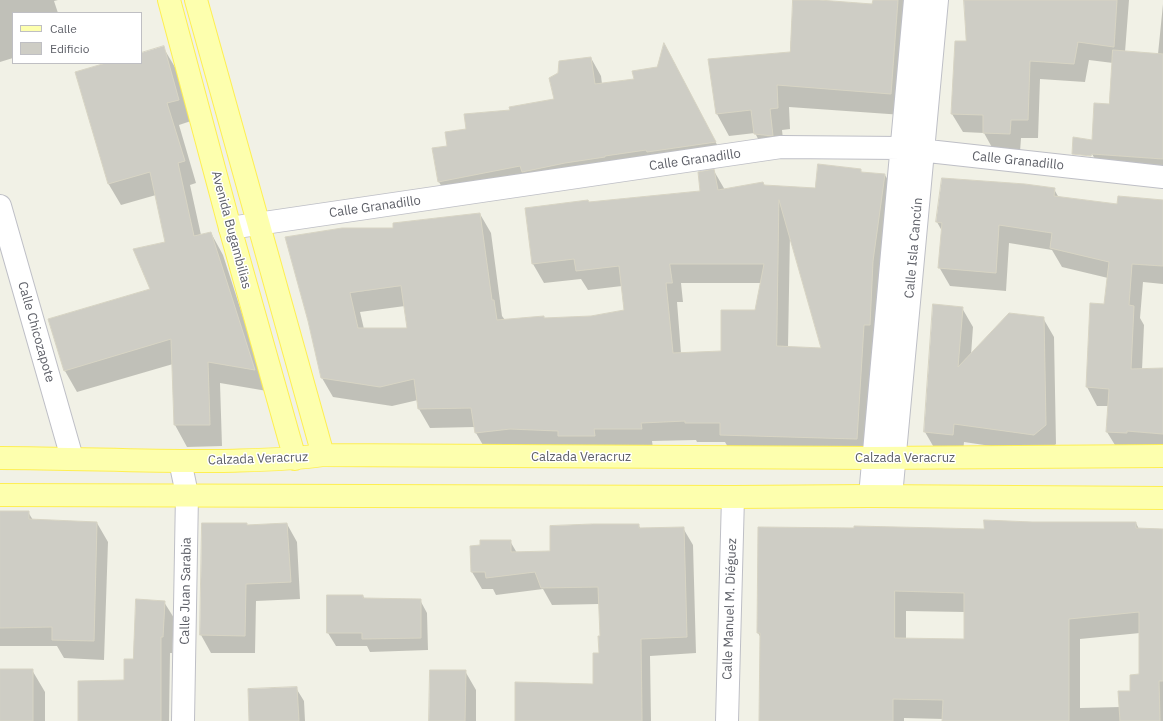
<!DOCTYPE html>
<html>
<head>
<meta charset="utf-8">
<style>
  body { margin:0 }
  #map { position:relative; width:1163px; height:721px; overflow:hidden; background:#f1f1e6; font-family:"IBM Plex Sans",sans-serif }
  canvas { display:block }
  .legend { position:absolute; left:12px; top:12px; width:130px; height:52px; box-sizing:border-box; background:#fff; border:1px solid #bfbfc3; margin:0; padding:5px 7px; list-style:none; font-size:12px; color:#5e6068 }
  .legend li { display:flex; align-items:center; gap:8px; height:20px }
  .legend b { width:20px; border:1px solid #bfbfc3 }
</style>
</head>
<body>
<div id="map">
<canvas width="1163" height="721"></canvas>
<ul class="legend">
<li><b style="height:5px;background:#fdffae"></b>Calle</li>
<li><b style="height:11px;background:#cecdc5"></b>Edificio</li>
</ul>
</div>
<script>
const ctx = document.querySelector('canvas').getContext('2d');
ctx.lineJoin = 'round';
function paint(path, color) { ctx.fillStyle = color; ctx.fill(path, 'evenodd'); }
function trace(path, color, width, dash) { ctx.strokeStyle = color; ctx.lineWidth = width; ctx.lineCap = dash ? 'butt' : 'round'; ctx.setLineDash(dash || []); ctx.stroke(path); }
function label(font, color, halo, rows, align = 'center') {
  ctx.font = font + ' "IBM Plex Sans",sans-serif'; ctx.lineWidth = 3; ctx.setLineDash([]); ctx.textBaseline = 'middle'; ctx.strokeStyle = halo; ctx.fillStyle = color; for (const [text, x, y, turn = 0] of rows) {
    ctx.save(); ctx.translate(x, y); ctx.rotate((+turn || 0) * Math.PI / 180); ctx.textAlign = isNaN(turn) ? turn : align; if (halo) ctx.strokeText(text, 0, 0); ctx.fillText(text, 0, 0); ctx.restore();
  }
}
const shadow = new Path2D(`
  M0 0H58L54 1 58 13H13V58L0 62Z
  M794 0 873 5 874 0H912L903 115 789 107 790 129 782 130 785 157 767 156 755 133 729 136 717 114 790 53Z
  M966 0H1129L1125 52 1158 54 1163 4V177L1102 171 1092 154 1110 105 1113 63 1089 60 1085 82 1040 79 1038 138H1021L1020 152 994 151 984 133 963 132 952 114 967 42Z
  M665 45 725 160 449 199 439 182 448 146 467 130 511 111 555 99 591 58 601 76 602 84 635 80 658 68Z
  M163 47 176 69 191 121 179 125 196 183 190 185 201 235 211 233 223 255 267 391 220 383 222 446 187 447 175 425 173 364 77 392 65 371 151 289 166 242 156 195 121 205 108 183 109 63H141V54Z
  M860 170 862 173 885 175 896 194 868 458 732 454 725 442H697L696 440 652 441 653 448 487 452 476 433 475 427 430 428 419 409 418 400 392 406 333 397 322 378 309 321 394 229 480 214 491 233 502 316 505 320 544 317 545 319 591 317 625 311 622 286 588 290 581 279 544 283 533 264 526 209 701 192 714 171 725 190 763 183 765 186 816 189ZM790 234 823 349 788 347ZM681 283H762L756 311 722 352 681 353 677 302H683ZM405 306 408 329H364L360 312Z
  M943 179 1054 189 1059 198 1118 205 1163 201V284L1143 282 1140 318 1144 325 1142 370 1163 369V451L1118 450 1107 432 1109 406H1097L1087 387 1105 305 1108 278 1062 267 1052 250 1009 243 1006 291 950 286 939 267 942 231 937 222Z
  M962 308 973 327 971 355 1043 318 1054 337 1056 444 1045 454 964 442 963 453 936 451 925 432Z
  M0 512H28L33 520 97 523 108 542 104 660 64 658 57 646H0Z
  M1032 523H1136L1139 529 1163 530V721H943V719L904 718V721H760L761 638 758 633 985 530ZM906 611 965 612V640L906 639ZM1140 633V675L1120 707 1080 708V639Z
  M287 524 297 542 300 599 256 601 255 653H211L201 635Z
  M638 525 641 529 683 528 693 545 696 653 650 656 651 721H516L594 685 600 654 601 637 599 604 552 605 543 589 496 595 493 589H482L472 572 471 547 510 541 517 553 551 552Z
  M328 596H363L365 599 420 600 427 613 428 650 370 652 367 646H336L328 633Z
  M164 602 174 618 172 653H170L169 721H79L125 681Z
  M0 670H32L45 692V721H0Z
  M465 671 476 690V721H430Z
  M296 688 304 701 305 721H250Z`);
const building = new Path2D(`
  M793 0H819L872 4 873 0H898L891 94 777 85 778 108 770 109 773 136 754 134 751 110 716 114 708 59 790 52Z
  M964 0H1117L1114 47 1078 42 1074 64 1030 61 1028 120H1011L1010 134 983 133V115L951 114 955 41H966Z
  M664 43 716 142 647 152 646 150 605 156V157L565 163 522 172 520 166 438 182 432 148 447 146 445 132 466 129 464 114 510 110 509 107 554 99 549 78 558 73 559 61 591 57 595 84 634 79 632 71 657 67Z
  M164 46 179 100 167 103 185 161 178 163 194 236 211 232 255 370 208 362 210 425H174L171 339 64 371 48 319 150 289 133 249 165 242 150 172 108 184 75 72 106 63H141V53Z
  M1113 50 1163 54V159L1092 154 1091 156 1072 154 1073 137 1092 140 1094 103 1109 104Z
  M818 164 861 169V172L885 174 873 261 870 325H864L857 439 720 435V423H685V421L641 423 642 429H594L595 436H558V431L510 429 475 433 471 408 418 409 414 379 380 387 321 378 308 321 285 237 342 228H393V223L480 213 492 300H494L497 320 544 316V318L591 316 624 310 619 266 576 271 574 259 532 264 525 208 588 200 589 202 700 191 698 172 714 169 718 190 763 182 764 185 815 188ZM779 200 821 348 777 346ZM670 264H764L755 310H721V351L673 353 666 283H672ZM401 286 407 328H358L350 293Z
  M942 178 1025 184 1055 188 1054 196 1117 204 1118 196 1163 200V266L1132 264 1129 305 1134 306 1131 369 1163 368V434L1127 431V433L1106 432 1109 389 1086 387 1090 303 1104 304 1109 262 1050 248 1052 233 999 225 996 273 938 268 942 223 936 222Z
  M933 304 963 307 958 367 1009 313 1044 317 1046 425 1034 435 954 424 953 435 924 432Z
  M0 511H29V519L97 522 94 641 52 640V627L0 628Z
  M984 520 1032 522H1136V528L1163 529V681H1159L1160 721H1120L1118 691H1130V675L1139 674V612L1069 619V721H942L943 700 893 699V721H759L760 633H757L758 527 854 528V526L984 529ZM895 591 964 593V639L895 638Z
  M202 523H247V525L287 523 291 582 246 584 245 636 200 635Z
  M593 524H639V528L684 527 687 637 641 639 642 721H515V682L593 684V653H599L598 636H600L598 587 541 588 535 572 486 578 485 572H471L470 546 480 545V540H511V552L550 551V526Z
  M327 595H363V598L421 599V638L362 639V633H327Z
  M136 599 165 601 163 637H161V721H78V681L124 680V659H133Z
  M0 669H33V721H0Z
  M430 670H466L465 721H429Z
  M297 687 299 721H249L248 689Z`);
const minor = new Path2D(`
  M0 206 72 458
  M230 228 781 147 901 148 1163 177
  M180 461 187 494 183 721
  M870 496 915 0
  M891 496 937 0
  M727 721 733 497`);
const major = new Path2D(`
  M169 0 230 228 295 459
  M196 0 323 455
  M0 458C74 458 149 462 223 461 257 460 290 460 323 455L874 458 1163 456
  M0 495 733 497 870 496 1163 498`);
const streetNames = [
  ["Calle Granadillo",695,160,-8],
  ["Calle Granadillo",1018,161,6],
  ["Calle Granadillo",375,207,-8],
  ["Avenida Bugambilias",231,230,75],
  ["Calle Isla Cancún",914,248,-85],
  ["Calle Chicozapote",36,332,74],
  ["Calzada Veracruz",581,457],
  ["Calzada Veracruz",905,458],
  ["Calzada Veracruz",258,459,-2],
  ["Calle Juan Sarabia",186,591,-89],
  ["Calle Manuel M. Diéguez",730,609,-88]
];
paint(shadow, '#0003');
paint(building, '#cecdc5');
trace(building, '#d7d4c4', 1);
trace(minor, '#bebfc6', 24);
trace(major, '#feef52', 24);
trace(minor, '#fff', 22);
trace(major, '#fdffae', 22);
label('13px', '#5e6068', '#fff', streetNames);
</script>
</body>
</html>
